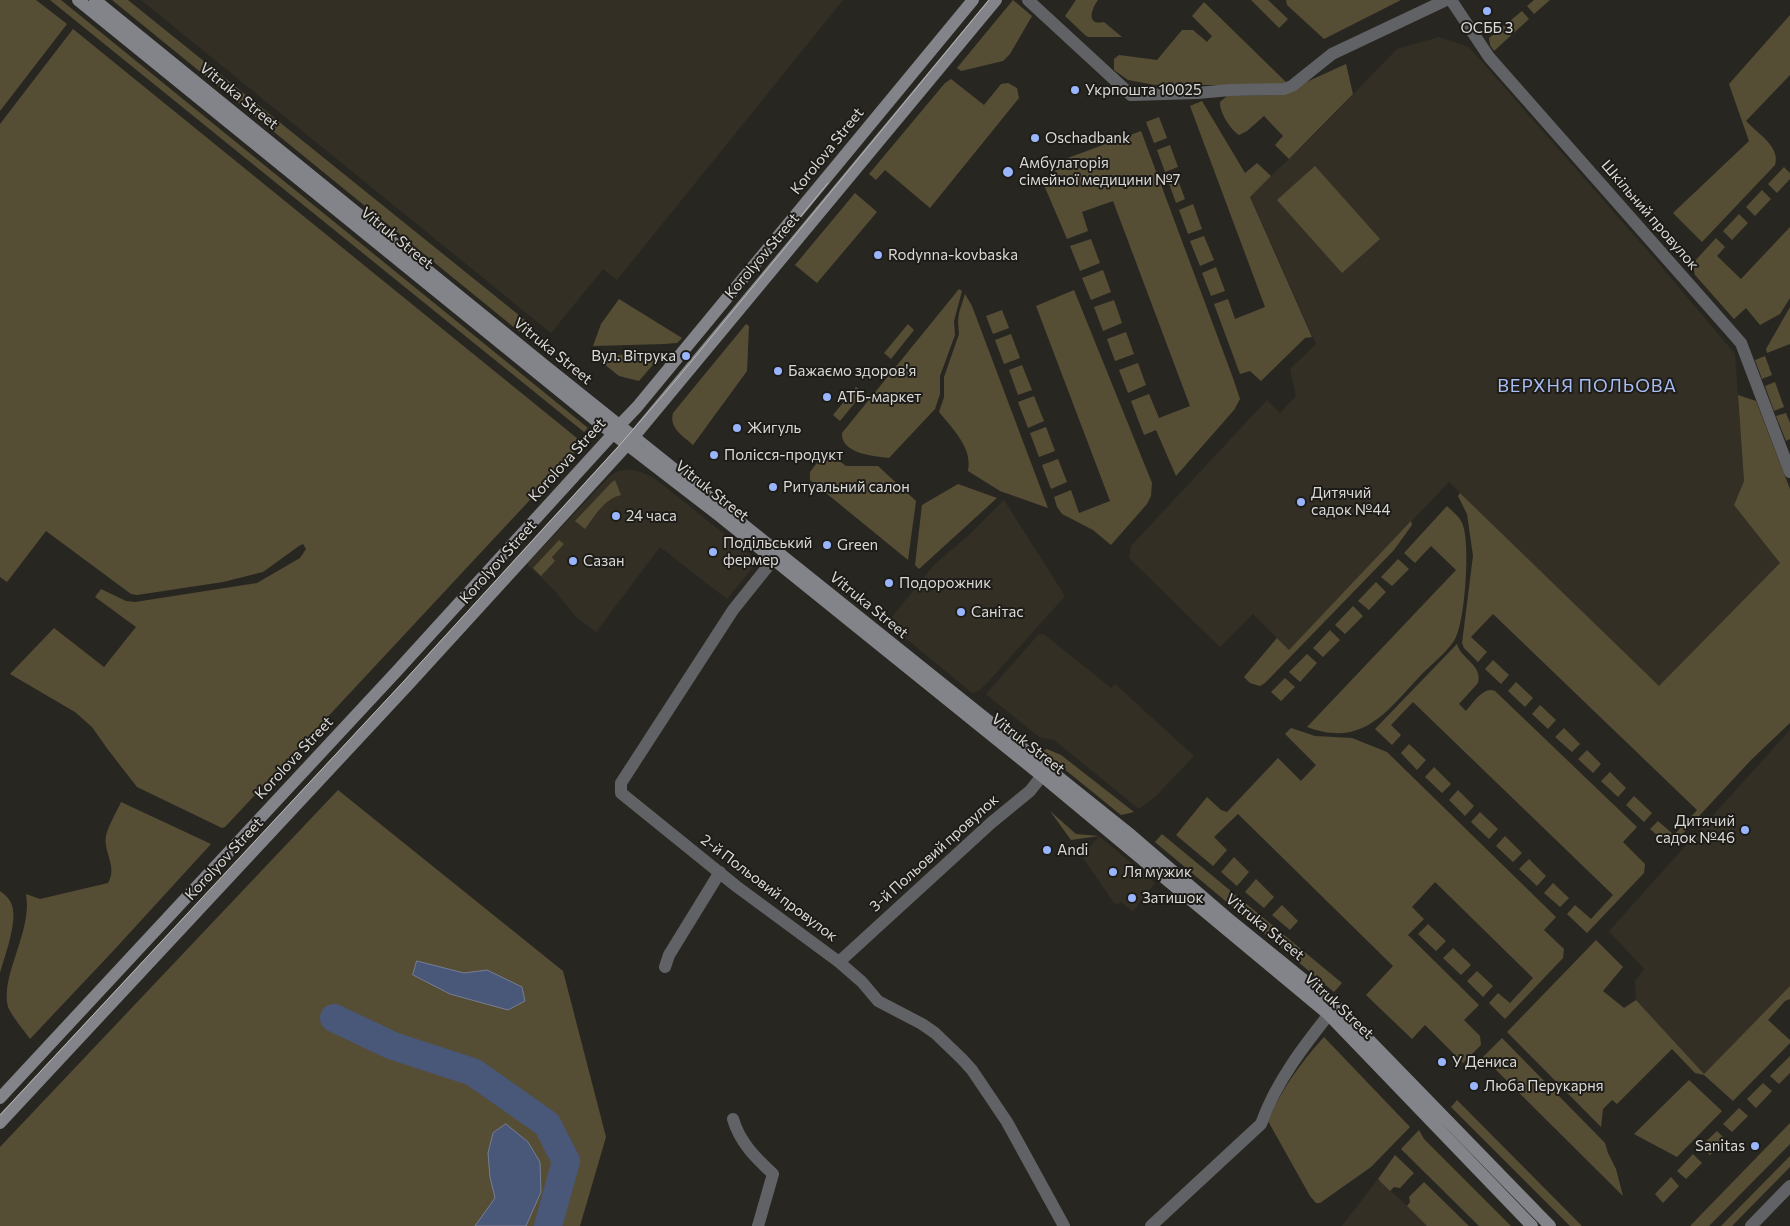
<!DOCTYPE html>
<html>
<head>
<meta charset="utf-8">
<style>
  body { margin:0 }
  canvas { display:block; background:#282621 }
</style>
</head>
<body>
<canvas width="1790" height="1226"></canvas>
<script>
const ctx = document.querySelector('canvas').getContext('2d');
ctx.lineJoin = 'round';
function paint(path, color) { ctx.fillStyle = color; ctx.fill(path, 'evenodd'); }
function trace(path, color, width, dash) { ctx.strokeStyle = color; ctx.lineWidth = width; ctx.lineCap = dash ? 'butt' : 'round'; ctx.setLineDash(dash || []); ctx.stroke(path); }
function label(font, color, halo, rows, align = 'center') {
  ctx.font = font + ' Commissioner,sans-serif'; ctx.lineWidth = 4; ctx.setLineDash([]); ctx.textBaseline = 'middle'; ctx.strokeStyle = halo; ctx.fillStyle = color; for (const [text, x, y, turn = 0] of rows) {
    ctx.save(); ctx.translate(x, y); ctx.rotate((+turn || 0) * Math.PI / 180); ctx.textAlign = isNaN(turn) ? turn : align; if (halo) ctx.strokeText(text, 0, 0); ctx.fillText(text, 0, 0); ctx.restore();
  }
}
const built = new Path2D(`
  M141 0H843L617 280 603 269 551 333Z
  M1439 37 1469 47 1660 265 1735 354 1744 481 1734 505 1781 563 1659 687 1449 482 1289 650 1253 614 1220 647 1129 558 1131 546 1267 400 1280 413 1296 396 1290 369 1316 344 1250 196 1310 139 1397 49Z
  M623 470H632L641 472 654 478 758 561 727 599 660 547 596 632 575 616 555 591 527 564 608 478 616 472Z
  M1004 500 1065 596 989 681 980 690 974 693 971 692 887 623 935 564 969 535Z
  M1041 634 1045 635 1111 688 1115 684 1194 756 1155 797 1139 809 1054 740 1039 737 986 694 1038 635Z
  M1790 730V986L1704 1074 1636 1000 1635 981 1644 969 1609 931Z
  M1099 836 1155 883 1133 911 1121 902 1117 904 1114 903 1082 856Z
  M1378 1179 1407 1206 1427 1226H1342Z`);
const green = new Path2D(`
  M0 0H36L67 24 0 111Z
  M50 0H61L588 428 584 432Z
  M112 0H128L520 316 530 324V327L525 333H521Z
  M1013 0 1032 16 1010 54 1003 61 961 71 957 68Z
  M1076 0H1098C1092 8 1085 26 1104 22L1122 37H1088L1085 35 1065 16Z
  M1251 0H1268L1288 19 1279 28Z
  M1286 0H1401L1324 39 1287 5Z
  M1534 0H1550L1534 14 1527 6Z
  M1204 2 1289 85H1155L1128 80 1114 70V59L1119 55 1157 60 1182 30H1193L1207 42 1212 36 1192 16Z
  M1522 11 1529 19 1494 51 1490 45 1489 38Z
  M1790 15V75L1746 121C1757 133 1781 147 1775 165L1702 242 1673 213 1749 141 1729 84Z
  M73 29 583 443 225 827 222 828 137 787 109 751 92 727 75 712 10 674 54 628 104 667 136 627 95 597 101 589 126 601 135 602 257 583 300 558 306 549 303 544 299 546 263 572 223 582 137 595 131 594 46 531 7 582 0 577V124Z
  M1346 64 1353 94 1289 159 1275 145 1283 136 1264 116 1247 131 1239 135C1231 130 1219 112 1220 102L1227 96 1278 95Z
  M951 79 984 105 1001 84 1008 83 1017 88 1019 98 930 208 885 170 876 180 869 174 945 83Z
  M1202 101 1245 173 1257 163 1271 176 1250 197 1312 337 1305 338 1261 381 1250 371 1240 374 1214 304 1228 299 1235 319 1265 307 1190 106Z
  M1159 117 1167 138 1154 143 1146 122Z
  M1141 131 1233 378 1240 399 1234 410 1176 476 1156 430 1144 435 1131 401 1149 394 1159 418 1190 406 1113 201 1082 212 1088 231 1067 239 1044 185 1065 159Z
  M1170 145 1178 167 1165 172 1157 150Z
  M1315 166 1380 239 1342 273 1277 200Z
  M1784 167 1790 173V179L1777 193 1768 184Z
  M1176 175 1185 199 1176 203 1167 178Z
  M1762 190 1771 199 1755 216 1746 207Z
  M855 193 877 212 817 283 795 265Z
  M1193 204 1202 229 1188 234 1179 210Z
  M1739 214 1748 223 1732 240 1723 231Z
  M1790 227V298L1780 314 1760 325 1746 308 1734 319 1695 275 1693 266 1694 262 1716 238 1725 247 1717 256 1741 279Z
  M1204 236 1214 260 1200 266 1190 241Z
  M1091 239 1100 263 1080 271 1070 246Z
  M1216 267 1225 291 1211 296 1202 273Z
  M1103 270 1111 292 1091 300 1082 278Z
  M959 289 962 291 954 321 955 335 940 376V394L935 409 889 458C874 456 841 454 842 433Z
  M1074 290 1152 483 1151 496 1147 504 1111 545 1093 530 1062 514 1057 507 1054 497 1071 490 1079 513 1110 501 1036 306Z
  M965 294 972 306 1048 508 1000 491 968 471C973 448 952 428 939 412L944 397V377L959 334 958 322 959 313Z
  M619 299 682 338 677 343 664 344 593 346 601 324Z
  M1114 300 1122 323 1103 331 1094 307Z
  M1790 307V344L1767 353 1766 349Z
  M1002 310 1009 328 993 334 986 316Z
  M746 324 749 326 747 371 693 445C682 435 669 428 673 413Z
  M908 324 914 330 891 359 884 353Z
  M1126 332 1134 354 1115 361 1107 339Z
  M1011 334 1020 358 1004 364 995 340Z
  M663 353 639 381 619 376 594 356Z
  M1765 356 1772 375 1762 379 1755 360Z
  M1138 363 1146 385 1128 393 1119 370Z
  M1022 365 1032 390 1018 395 1009 370Z
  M1775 382 1784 407 1774 411 1765 386Z
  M856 387 863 393 840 421 833 415Z
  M1738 395 1756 401 1790 489V723L1751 760 1675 842 1668 845 1650 829 1658 821 1674 835 1697 810 1493 614 1471 637 1487 652 1478 662 1464 648 1462 643 1473 556 1467 514 1458 496 1460 493 1659 686 1780 563 1734 505 1744 481Z
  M1034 396 1044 421 1028 428 1018 402Z
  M1786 413 1790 423V439L1786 441 1776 416Z
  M1046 427 1055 451 1039 457 1030 433Z
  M826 451 846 466H878L916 501 908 560 810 480V472Z
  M1058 459 1067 482 1051 489 1042 465Z
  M615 480 621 495C604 499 595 516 585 529L575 521 612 482Z
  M958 484 997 498 919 569 915 565 922 505Z
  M1447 506C1452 511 1460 517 1462 523 1471 541 1465 623 1455 639 1450 649 1429 667 1421 675 1386 712 1363 748 1307 727L1456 570 1431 546 1415 563 1404 553Z
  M1411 521 1412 525 1394 550 1265 683 1260 686 1250 683 1244 677 1277 638 1289 650Z
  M559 540 564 544 552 557 555 561 541 576 533 568Z
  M1398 559 1409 569 1392 586 1381 577Z
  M1376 582 1386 592 1369 610 1358 601Z
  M1353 606 1363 616 1345 634 1335 625Z
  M1330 630 1340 640 1323 657 1313 648Z
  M1457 644C1461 659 1483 665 1478 683L1459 704 1466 711C1473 703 1484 686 1495 691L1637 827 1623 842 1645 864 1644 873 1587 933 1567 914 1575 905 1591 919 1613 895 1413 702 1391 725 1401 735 1392 745 1375 729Z
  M1307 654 1317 663 1300 682 1289 672Z
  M1493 660 1509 675 1501 684 1485 669Z
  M1285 678 1295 687 1281 701 1271 692Z
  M1516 682 1533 698 1525 707 1508 691Z
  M1540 705 1556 720 1548 729 1532 714Z
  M1291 728 1315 736 1352 738 1387 752 1556 917 1544 930 1564 949 1563 958 1505 1019 1489 1003 1498 993 1510 1003 1533 978 1435 882 1412 907 1424 919 1408 935 1479 1005 1464 1020 1480 1036 1481 1045 1463 1063 1425 1025 1412 1039 1366 995 1393 966 1238 814 1214 837 1227 850 1213 866 1176 835 1207 797 1221 810 1227 812 1278 758 1301 781 1316 765 1285 734Z
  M1564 728 1580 744 1572 752 1555 737Z
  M1409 744 1426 760 1417 770 1401 753Z
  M1047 749 1061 755 1134 812 1121 815 1042 751Z
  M1587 750 1601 764 1593 773 1578 759Z
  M1434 767 1451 784 1442 793 1425 777Z
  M1610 772 1626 788 1618 797 1601 781Z
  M338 790 563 971 606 1137 580 1226H0V1147Z
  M1458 790 1474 806 1465 816 1449 800Z
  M1634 796 1652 813 1644 822 1626 805Z
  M121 802 211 844 114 950 30 1039C23 1029 13 1018 8 1007 0 975 33 931 26 894L40 899 108 883C118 867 103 852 106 836 108 826 117 811 121 802Z
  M1050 811 1076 834 1099 836 1071 840Z
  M1480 812 1498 829 1489 839 1471 822Z
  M1162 834 1342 983 1334 992 1155 842Z
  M1505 836 1522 853 1513 862 1496 846Z
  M1234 857 1249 872 1237 886 1221 872Z
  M1529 859 1546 876 1537 886 1519 869Z
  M1256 879 1274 897 1264 908 1245 892Z
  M1553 883 1569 898 1560 907 1544 893Z
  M0 891C4 894 9 898 11 903 19 919 5 955 0 973Z
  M1282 905 1298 921 1290 930 1272 915Z
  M1428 924 1446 941 1436 951 1418 934Z
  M1596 940 1623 967 1603 991 1624 1008 1636 1000 1704 1074 1790 986V999L1785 1001 1768 1020 1790 1040V1043L1733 1101 1704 1075 1695 1073 1672 1049 1617 1104 1612 1100 1603 1109 1601 1127 1507 1032Z
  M1453 948 1471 965 1461 975 1443 958Z
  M1477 971 1493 986 1483 997 1467 981Z
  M1324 1037 1410 1127 1371 1167 1320 1203H1316L1310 1196 1268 1121C1281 1090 1301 1062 1324 1037Z
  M1502 1038 1605 1143 1608 1153 1616 1169 1623 1196 1483 1057Z
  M1790 1056V1073L1779 1084 1770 1076Z
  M1689 1080 1722 1111 1677 1157 1634 1134Z
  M1763 1083 1772 1091 1756 1108 1747 1099Z
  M1457 1100 1582 1226H1570L1451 1107Z
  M1739 1108 1748 1116 1732 1132 1723 1124Z
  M1790 1123V1144L1709 1226H1690Z
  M1419 1130 1424 1139 1511 1226H1479L1401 1149Z
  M1717 1131 1725 1139 1710 1155 1701 1146Z
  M1693 1154 1702 1163 1686 1179 1677 1171Z
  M1395 1155 1414 1173 1400 1188 1394 1187 1390 1191 1378 1179Z
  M1790 1156V1167L1732 1226H1721Z
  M1671 1177 1679 1186 1663 1203 1655 1194Z
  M1424 1182 1469 1226H1427L1407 1206 1410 1202 1409 1197Z`);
const water = new Path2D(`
  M417 961 464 973 487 970 522 987 525 1001 508 1010 450 994 413 975Z
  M506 1124 528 1142 540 1162 541 1192 526 1226H475L495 1198 490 1177 488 1153 493 1133Z`);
const river = new Path2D(`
  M334 1018 393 1046 473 1072 547 1124 566 1161 548 1226`);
const minor = new Path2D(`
  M1028 0 1131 95 1197 93 1230 90 1284 89 1292 86 1332 54 1446 0
  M1451 0 1489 57 1741 343 1790 472
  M773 560 733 610 621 783V793L736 886 839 962 862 982 878 1001 922 1024 935 1033 962 1059 972 1070 1007 1122 1064 1226
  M839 962 991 823 1030 791 1048 768
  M665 967 669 955 720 872
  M733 1119C740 1143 756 1158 773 1174L758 1226
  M1151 1226 1261 1124C1276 1081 1306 1043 1334 1008`);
const tertiary = new Path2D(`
  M1751 1226 1790 1186`);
const secondary = new Path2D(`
  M78 0 599 423 721 517 1042 776 1329 1015 1532 1226
  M95 0 544 365 1131 835 1231 921 1336 1006 1550 1226
  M0 1098 396 672 611 436 612 433 637 407 973 0
  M0 1123 408 685 627 445 996 0`);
const tram = new Path2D(`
  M760 266 828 183
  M0 1115 404 681 618 447 676 380 989 0`);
const markers = [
  [1487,11,5,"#99b5fd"],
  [1075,90,5,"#99b5fd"],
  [1035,138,5,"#99b5fd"],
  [1008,172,6,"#99b5fd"],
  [878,255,5,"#99b5fd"],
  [686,356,5,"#99b5fd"],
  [778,371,5,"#99b5fd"],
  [827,397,5,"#99b5fd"],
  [737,428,5,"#99b5fd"],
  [714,455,5,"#99b5fd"],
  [773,487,5,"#99b5fd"],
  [1301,502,5,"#99b5fd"],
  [616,516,5,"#99b5fd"],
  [827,545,5,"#99b5fd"],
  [713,552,5,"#99b5fd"],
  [573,561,5,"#99b5fd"],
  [889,583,5,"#99b5fd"],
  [961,612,5,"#99b5fd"],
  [1745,830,5,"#99b5fd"],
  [1047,850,5,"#99b5fd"],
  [1113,872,5,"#99b5fd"],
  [1132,898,5,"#99b5fd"],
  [1442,1062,5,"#99b5fd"],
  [1474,1086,5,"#99b5fd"],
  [1755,1146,5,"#99b5fd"]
];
const poiNames = [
  ["ОСББ 3",1487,28,"center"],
  ["Укрпошта 10025",1085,90],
  ["Oschadbank",1045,138],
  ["Амбулаторія",1019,163],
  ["сімейної медицини №7",1019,180],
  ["Rodynna-kovbaska",888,255],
  ["Вул. Вітрука",676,356,"right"],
  ["Бажаємо здоров'я",788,371],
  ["АТБ-маркет",837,397],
  ["Жигуль",747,428],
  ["Полісся-продукт",724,455],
  ["Ритуальний салон",783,487],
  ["Дитячий",1311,493],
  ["садок №44",1311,510],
  ["24 часа",626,516],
  ["Подільський",723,543],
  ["фермер",723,560],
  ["Green",837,545],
  ["Сазан",583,561],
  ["Подорожник",899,583],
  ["Санітас",971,612],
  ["Дитячий",1735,821,"right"],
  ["садок №46",1735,838,"right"],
  ["Andi",1057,850],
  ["Ля мужик",1123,872],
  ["Затишок",1142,898],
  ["У Дениса",1452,1062],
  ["Люба Перукарня",1484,1086],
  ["Sanitas",1745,1146,"right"]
];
const streetNames = [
  ["Vitruka Street",239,96,39],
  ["Korolova Street",827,151,-51],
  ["Шкільний провулок",1650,215,49],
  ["Vitruk Street",397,238,39],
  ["Korolyov Street",762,256,-50],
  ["Vitruka Street",553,351,39],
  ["Korolova Street",567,460,-48],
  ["Vitruk Street",712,491,38],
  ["Korolyov Street",498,562,-48],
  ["Vitruka Street",869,605,39],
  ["Vitruk Street",1028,744,38],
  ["Korolova Street",294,758,-47],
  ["3-й Польовий провулок",934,853,-42],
  ["Korolyov Street",224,859,-47],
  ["2-й Польовий провулок",769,888,37],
  ["Vitruka Street",1265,927,39],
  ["Vitruk Street",1339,1006,43]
];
const quarterNames = [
  ["ВЕРХНЯ ПОЛЬОВА",1587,386]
];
paint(built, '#332f24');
paint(green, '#564d35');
paint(water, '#495778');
trace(water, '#757e94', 1);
trace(river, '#495778', 28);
trace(minor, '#616265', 12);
trace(tertiary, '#616265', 12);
trace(secondary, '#838489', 12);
trace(tram, '#bab8b5', 1);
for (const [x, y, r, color] of markers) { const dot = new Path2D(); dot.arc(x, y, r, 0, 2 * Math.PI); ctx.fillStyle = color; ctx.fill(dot); trace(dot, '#1e1c18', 2); }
label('15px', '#dbd9d6', '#1e1c18', poiNames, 'left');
label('15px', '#dbd9d6', '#1e1c18', streetNames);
ctx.letterSpacing = '1px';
label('18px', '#a8bdf3', '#1e1c18', quarterNames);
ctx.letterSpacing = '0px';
</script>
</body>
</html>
